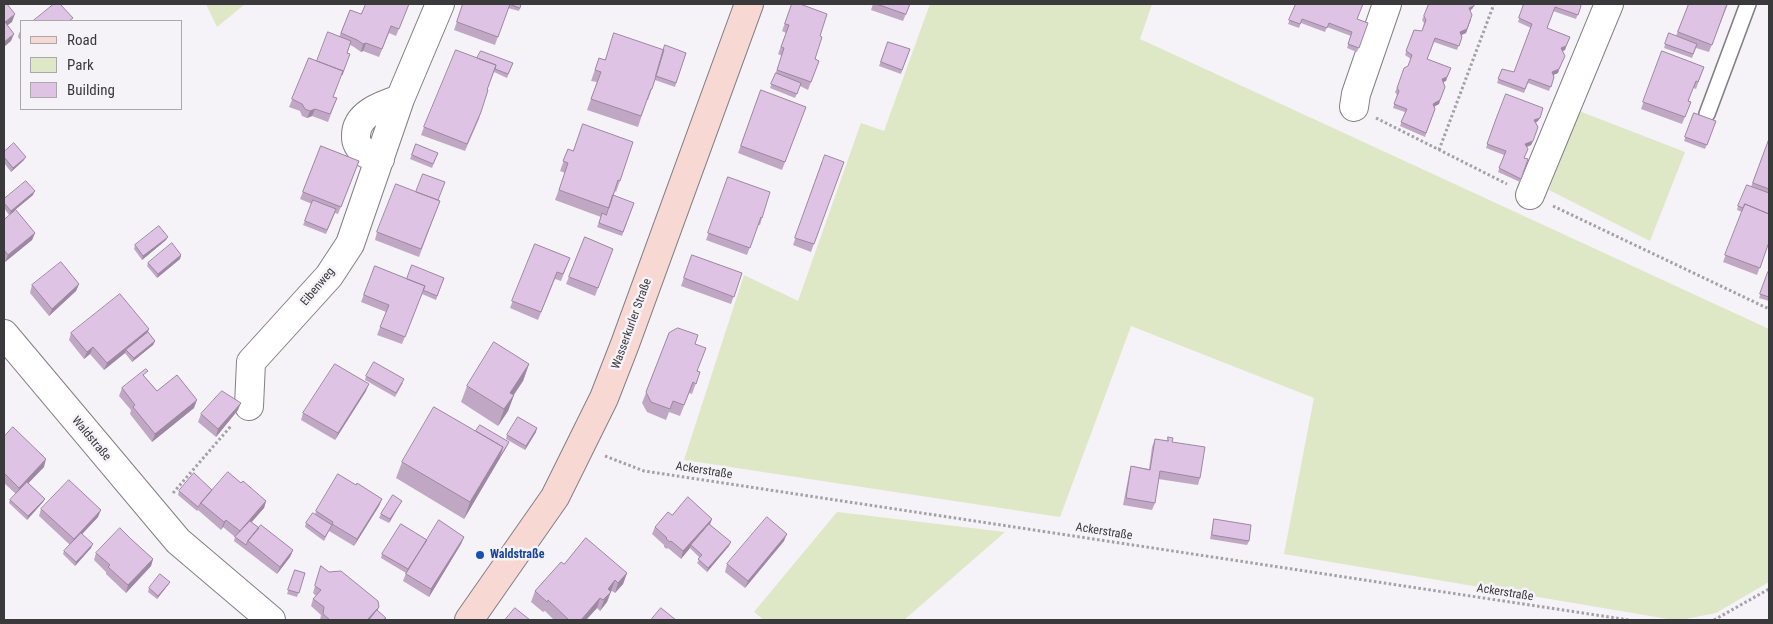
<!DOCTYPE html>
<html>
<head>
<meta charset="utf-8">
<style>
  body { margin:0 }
  #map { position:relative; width:1773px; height:624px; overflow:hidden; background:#f5f2f8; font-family:"Roboto Condensed",sans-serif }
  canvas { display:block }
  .frame { position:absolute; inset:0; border:5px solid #3a393c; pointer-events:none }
  .legend { position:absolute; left:20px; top:20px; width:162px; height:90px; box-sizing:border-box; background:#f5f2f8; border:1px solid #aaa8ad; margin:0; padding:6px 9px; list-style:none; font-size:15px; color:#3a393c }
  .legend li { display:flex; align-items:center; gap:10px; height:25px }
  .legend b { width:25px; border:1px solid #aaa8ad }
</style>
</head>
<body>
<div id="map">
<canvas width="1773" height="624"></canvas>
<div class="frame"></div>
<ul class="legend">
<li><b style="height:6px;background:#f8d8d3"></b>Road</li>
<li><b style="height:14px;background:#dee7c6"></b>Park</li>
<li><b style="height:14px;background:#dfc3e5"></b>Building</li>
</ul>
</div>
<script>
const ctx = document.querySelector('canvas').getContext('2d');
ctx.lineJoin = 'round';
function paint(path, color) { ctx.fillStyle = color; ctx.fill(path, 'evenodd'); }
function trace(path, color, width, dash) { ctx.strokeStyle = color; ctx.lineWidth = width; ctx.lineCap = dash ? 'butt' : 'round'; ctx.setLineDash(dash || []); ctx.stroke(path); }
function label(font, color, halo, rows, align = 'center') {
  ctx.font = font + ' "Roboto Condensed",sans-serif'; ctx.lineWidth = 5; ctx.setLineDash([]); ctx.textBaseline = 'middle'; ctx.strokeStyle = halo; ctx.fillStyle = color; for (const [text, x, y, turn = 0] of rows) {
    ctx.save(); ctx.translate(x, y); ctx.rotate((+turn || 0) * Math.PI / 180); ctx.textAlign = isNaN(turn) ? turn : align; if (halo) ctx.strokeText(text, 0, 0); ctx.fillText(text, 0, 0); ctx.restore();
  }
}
const green = new Path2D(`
  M206 4H245L217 27Z
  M930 4H1152L1140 39 1769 329V582L1716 613 1681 620H1674L1284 554 1314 398 1131 326 1060 517 684 460 744 275 798 301 861 123 884 131Z
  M1579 111 1685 152 1650 241 1549 190Z
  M837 512 1005 532 904 620H764L754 612Z`);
const path = new Path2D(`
  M1376 118 1507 184
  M1439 150 1494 4
  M1553 206 1769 309
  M605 456 644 471 1629 620
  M173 493 231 426
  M1714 620 1769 589`);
const service = new Path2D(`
  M1707 114 1748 4`);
const minor = new Path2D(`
  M1354 107 1356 94 1387 4
  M380 159C375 157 370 156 365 153 360 149 356 143 356 137 355 114 382 105 400 99
  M1530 195 1609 4
  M4 334 178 541 271 620
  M249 406 251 362 329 276 350 244 400 99 440 4`);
const secondary = new Path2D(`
  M469 620 555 497 604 398 625 344 749 4`);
const wall = new Path2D(`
  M409 4 396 36 389 33 379 57 363 51 361 52 354 47 350 45 333 97 337 98 328 122 312 116 307 118 302 116 300 111 289 107 309 58 317 61 339 37 350 10 361 14Z
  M463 4H521L519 11 508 8 495 45 454 30Z
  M792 4 820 36 815 59 819 61 808 90 800 86 795 98 770 88 782 56 778 54 786 33 782 31Z
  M873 4H910L903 21 871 10Z
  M1296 4 1357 19 1368 23 1357 52 1347 48 1351 36 1327 27 1325 32 1301 23 1299 28 1288 24Z
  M1429 4H1475L1472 9 1470 10 1471 19 1466 33 1461 35 1462 37 1457 50 1434 42 1427 59 1451 68 1446 81 1443 82 1445 87 1439 104 1434 106 1435 109 1425 137 1400 126 1405 112 1393 108 1397 95 1395 92 1408 66 1411 59 1405 55 1414 30 1422 31 1424 23 1422 20Z
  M1524 4 1581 6 1576 19 1553 11 1547 28 1570 37 1565 50 1563 51V59L1558 73 1553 75 1554 77 1549 91 1528 83 1524 93 1497 83 1502 69 1514 72 1531 28 1518 22Z
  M1689 4H1728L1709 52 1696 48 1692 58 1664 48 1669 33 1676 36Z
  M21 31V41L18 37 19 33Z
  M888 42 910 49 901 74 879 66Z
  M663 49 686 53 675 87 655 80 648 100H647L638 127 587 110 597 82 591 81 599 58 604 60Z
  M1662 51 1704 67 1696 89 1693 88 1688 101 1691 102 1682 124 1641 109Z
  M477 58 513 63 507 78 494 72 487 90 479 119 465 151 421 135 424 127Z
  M761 90 806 107 782 170 738 153Z
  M1543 108 1538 121 1536 123 1538 127 1531 145 1527 147 1524 158 1528 159 1520 182 1498 172 1504 155 1486 148 1496 119Z
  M1694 113 1716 121 1705 149 1684 141Z
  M1769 135V242L1757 275 1723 262 1742 212 1737 210 1738 206 1751 187 1769 140 1768 139Z
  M416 144 438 153 432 168 410 159Z
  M321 146 359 161 338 214 335 213 326 234 303 225 312 204 300 199Z
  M568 149 620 181 616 192 615 191 606 215 634 203 622 236 597 227 601 217 555 200 565 173 560 171Z
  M4 152 24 160 11 172 4 163Z
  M822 162H844L811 252 793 245Z
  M728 177 762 218 760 225H758L747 255 706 240Z
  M33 195 9 215 4 208V199Z
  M438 200 440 201 419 257 375 240 377 232Z
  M4 220 35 233 32 240 5 262 4 261Z
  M585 237 613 249 595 296 566 284Z
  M166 240 142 260 134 249 135 245Z
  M535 244 570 258 561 281 555 279 538 320 510 308Z
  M181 255 180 259 157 278 147 266 148 263Z
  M692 255 742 273 731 304 681 286Z
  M375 266 407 279 444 278 436 300 422 294 402 344 377 335 386 312 361 302Z
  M1768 272 1769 273V301L1759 298Z
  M79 284 76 291 49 316 30 293 32 285Z
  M149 329 148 332 155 341 153 345 132 362 125 353 104 370 90 354 84 359 69 340 71 333Z
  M669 333 695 344 698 371 700 372 692 394 689 393 680 416 669 412 666 420 647 412 642 403Z
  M529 364 523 381 514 395 508 411 498 426 461 402 467 386Z
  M366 376 403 383 395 397 365 380Z
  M145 377 157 391 194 408 152 442 130 414 131 410 119 396 122 388Z
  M366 391 335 440 301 420 303 413Z
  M238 410 216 437 198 422 201 414Z
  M476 431 507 446 464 519 396 478 402 462Z
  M536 432 525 450 506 439 507 435Z
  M4 437 44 467 28 483 45 499 43 502 27 520 9 503 10 500 16 494 4 483Z
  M1168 437 1200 478 1198 485 1158 479 1155 503 1152 510 1123 505 1129 474 1131 466 1149 469 1152 447 1155 439 1167 441Z
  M241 483 266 501 264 508 251 522 293 550 290 557 277 574 234 541 235 537 223 527 221 530 198 510 199 509 197 511 178 495 179 491 212 490Z
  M356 485 382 499 379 506 354 546 329 531 324 541 305 527 306 523 315 515 316 511Z
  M402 501 400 504 389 523 379 518 381 514Z
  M41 509 98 517 82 534 91 548 75 566 63 554 64 551 70 545 39 516Z
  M672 515 712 519 710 524 729 546 707 572 697 563 700 558 690 548 681 559 668 548 667 549 664 547V545L652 534 655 527Z
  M1214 519 1249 541 1247 545 1210 539Z
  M464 537 461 544 429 597 403 581 406 573 381 558 382 554 427 540Z
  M131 539 153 559 151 566 126 593 106 574V572L94 560 96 553Z
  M784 541 745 588 725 572 727 564Z
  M564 564 627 573 623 584 615 593 612 591 611 592 607 602 600 611 597 608 586 620H554L545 611 543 612 531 602 535 591Z
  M321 566 329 572 379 607 377 610 386 618 385 620H320L321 615 311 606 313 599 316 596 313 593Z
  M295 570 305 573 297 597 287 594Z
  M170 582 168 585 157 599 148 592 149 588Z`);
const shadedWall = new Path2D(`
  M1474 6 1472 9 1468 12 1469 8Z
  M15 14 12 22 4 28 5 22Z
  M1471 19 1466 33 1459 36 1460 32Z
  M14 34 11 41 4 47V42Z
  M366 43 363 51 361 52 363 44Z
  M1566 46 1565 50 1560 52 1561 48Z
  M1559 69 1558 73 1551 76 1552 72Z
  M1447 77 1446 81 1441 83 1442 79Z
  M1440 100 1439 104 1432 108 1433 104Z
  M315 109 312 116 307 118 310 111Z
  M1540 118 1538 121 1533 124 1534 120Z
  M1533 141 1531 145 1524 148 1525 144Z
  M26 157 24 160 11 172 13 168Z
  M35 191 33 195 9 215 11 211Z
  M35 233 32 240 5 262 8 255Z
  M168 237 166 240 142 260 143 256Z
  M181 255 180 259 157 278 158 274Z
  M79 284 76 291 49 316 52 309Z
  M149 329 146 336 126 350 125 353 104 370 107 363Z
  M155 341 153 345 132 362 134 358Z
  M93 347 90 354 84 359 87 352Z
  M529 364 523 381 510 400 514 395 508 411 498 426 510 393Z
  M369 384 366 391 335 440 338 433Z
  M197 400 194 408 152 442 155 434Z
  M241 403 238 410 216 437 218 429Z
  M537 428 536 432 525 450 526 446Z
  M509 442 507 446 464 519 470 502 503 447Z
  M46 459 44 467 17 495 19 488Z
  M45 499 43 502 27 520 28 516Z
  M382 499 379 506 354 546 357 539Z
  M266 501 264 508 237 539 240 531Z
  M402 501 400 504 389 523 390 519Z
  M101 510 98 517 71 546 74 539Z
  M712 519 709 526 691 545 690 548 681 559 683 551Z
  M226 520 223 527 221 530 224 522Z
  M787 534 784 541 745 588 748 581Z
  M464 537 461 544 429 597 431 589Z
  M731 542 729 546 707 572 708 568Z
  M93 544 91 548 75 566 76 562Z
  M293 550 290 557 277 574 280 567Z
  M153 559 151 566 126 593 128 585Z
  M627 573 623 584 615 593 618 583Z
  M615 580 607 602 600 611 608 589Z
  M170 582 168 585 157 599 158 596Z
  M600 598 597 608 586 620H581Z
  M379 607 376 614 371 620H367Z`);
const building = new Path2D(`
  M4 4H7L15 14 5 22 14 34 4 42Z
  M54 4H60L73 18 69 21H33Z
  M366 4H409L399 29 391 26 382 49 366 43 363 44 357 40 341 33 350 10 361 14Z
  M463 4H510L498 37 457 22Z
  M510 4H521L520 8Z
  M792 4H800L827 14 820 36 822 37 815 59 819 61 811 82 777 70 784 48 781 47 789 25 785 24Z
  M877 4H910L906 14Z
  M1296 4H1363L1357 19 1368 23 1359 48 1348 44 1352 32 1329 23 1327 28 1302 19 1300 24 1289 20Z
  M1429 4H1474V6L1469 8 1472 15 1467 29 1460 32 1462 37 1459 46 1435 38 1431 49 1427 59 1451 68 1447 77 1442 79 1445 87 1440 100 1433 104 1435 109 1426 133 1401 122 1407 109 1394 104 1399 91 1397 88 1404 68 1408 66 1412 55 1406 51 1414 30 1422 31 1426 20 1424 16Z
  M1524 4H1580L1581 6 1578 15 1555 7 1547 28 1570 37 1566 46 1561 48 1565 56 1559 69 1552 72 1554 77 1551 87 1529 79 1525 89 1498 79 1502 69 1514 72 1532 24 1519 18Z
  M1689 4H1727L1712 45 1678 32Z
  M328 32 351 41 347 53 350 54 342 75 343 71 317 61Z
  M614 33 664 50 652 89H651L641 116 591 99 601 72 595 70 599 58 605 60Z
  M1669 33 1697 44 1693 54 1665 44Z
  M888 42 910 49 902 70 881 62Z
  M665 45 686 53 676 83 656 76Z
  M456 50 496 65 487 90H488L481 112 467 144 424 127Z
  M481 51 513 63 508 74 495 69 496 65 477 58Z
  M1662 51 1704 67 1698 82 1696 81 1688 101 1691 102 1685 117 1643 102Z
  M309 58 343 71 333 97 337 98 330 114 315 109 310 111 305 109 302 104 292 99Z
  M776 73 801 83 797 94 771 84Z
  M761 90 806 107 785 162 741 146Z
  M1506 94 1543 108 1540 118 1534 120 1538 127 1533 141 1525 144 1528 149 1524 158 1528 159 1521 179 1499 168 1506 151 1487 144 1496 119Z
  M1694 113 1716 121 1707 145 1685 137Z
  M583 124 633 142 620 181 618 180 609 208 559 190 568 163 563 161 568 149 573 151Z
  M1769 139V189L1753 183Z
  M14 143 26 157 13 168 4 157V152Z
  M416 144 438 153 433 164 412 155Z
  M321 146 359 161 341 207 303 192Z
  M825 155 844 162 814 244 795 238Z
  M423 174 445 182 438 200 416 192Z
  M728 177 770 192 762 218 761 217 750 248 708 233Z
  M26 181 35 191 11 211 4 203V199Z
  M396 184 440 201 421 249 377 232Z
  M1747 185 1769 193V214L1745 204 1743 208 1738 206Z
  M613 195 634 203 623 232 599 223 602 213 606 215Z
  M313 200 336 209 327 230 305 221Z
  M1745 204 1769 214V242L1760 268 1725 255Z
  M16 210 35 233 8 255 4 250V220Z
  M159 226 168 237 143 256 135 245Z
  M585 237 613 249 598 288 569 277Z
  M172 243 181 255 158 274 148 263Z
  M535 244 570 258 563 274 557 272 541 312 512 301Z
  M692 255 742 273 734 297 684 278Z
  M61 262 79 284 52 309 32 285Z
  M412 265 444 278 437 296 423 290 425 286 407 279Z
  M375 266 425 286 405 337 380 327 389 305 364 295Z
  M1768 272 1769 273V297L1760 294Z
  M120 294 149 329 107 363 93 347 87 352 71 333Z
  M678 328 698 335 695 344 706 348 697 371 700 372 696 384 693 382 684 405 673 401 670 409 651 402 646 392 669 333Z
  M148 332 155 341 134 358 126 350Z
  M494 342 529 364 510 393 514 395 504 409 467 386Z
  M374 362 404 379 396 393 366 376Z
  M335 364 369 384 338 433 303 413Z
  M146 369 148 371 143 375 157 391 177 375 197 400 155 434 133 407 135 405 122 388Z
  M222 391 241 403 218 429 201 414Z
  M434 407 503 447 470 502 402 462Z
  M518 417 537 428 526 446 507 435Z
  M480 425 509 442 498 460 503 447 476 431Z
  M13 427 46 459 19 488 4 473V437Z
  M1168 437 1173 438 1172 442 1205 447 1200 478 1160 471 1155 503 1126 498 1131 466 1150 470 1155 439 1168 441Z
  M228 472 241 483 243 481 266 501 240 531 226 520 224 522 201 503Z
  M194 473 212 490 201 503 198 507 179 491Z
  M338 474 356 485 357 483 382 499 357 539 332 524 333 522 316 511Z
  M69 480 101 510 74 539 41 509Z
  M27 482 45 499 28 516 10 500Z
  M393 495 402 501 390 519 381 514Z
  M688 497 712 519 683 551 671 541 670 542 666 539 667 538 655 527 668 512 672 515Z
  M313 513 332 525 325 537 306 523Z
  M767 517 787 534 748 581 727 564Z
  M1214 519 1251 525 1249 541 1212 535Z
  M439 520 464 537 431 589 406 574Z
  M250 521 259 528 248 541 246 545 235 537Z
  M401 524 427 540 408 569 382 554Z
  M709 524 731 542 708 568 698 559 702 555 691 545Z
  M261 525 293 550 280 567 248 541Z
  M120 528 131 539 153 559 128 585 108 567 110 565 96 553Z
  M81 533 93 544 76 562 64 551Z
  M586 538 627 573 618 583 615 580 608 589 611 592 603 600 600 598 581 620H569L548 600 547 602 535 591 561 562 564 564Z
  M321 566 329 572 341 571 378 601 379 607 367 620H330L323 614 324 607 313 599 321 590 315 586Z
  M295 570 305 573 299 593 288 590Z
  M160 574 170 582 158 596 149 588Z
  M515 608 530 620H505Z
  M661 608 676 620H651Z
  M377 610 386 618 383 620H369Z`);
const markers = [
  [480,555,5,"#1a4fb4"]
];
const streetNames = [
  ["Eibenweg",318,287,-50],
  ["Wasserkurler Straße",632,324,-70],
  ["Waldstraße",91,439,50],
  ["Ackerstraße",704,471,9],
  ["Ackerstraße",1104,532,9],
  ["Ackerstraße",1505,593,9]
];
const transitNames = [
  ["Waldstraße",490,555]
];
paint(green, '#dee7c6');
trace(service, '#827f85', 18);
trace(minor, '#827f85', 30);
trace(secondary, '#827f85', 30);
trace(path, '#a3a1a6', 3, [2.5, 2.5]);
trace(service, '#fff', 15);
trace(minor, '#fff', 28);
trace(secondary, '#f8d8d3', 28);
paint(wall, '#c0a8c5');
paint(shadedWall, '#9c88a0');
paint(building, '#dfc3e5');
trace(building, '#9c88a0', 1);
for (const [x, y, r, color] of markers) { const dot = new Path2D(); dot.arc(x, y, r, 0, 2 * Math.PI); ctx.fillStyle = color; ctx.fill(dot); trace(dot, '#f5f2f8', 2); }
label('12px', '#3a393c', '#f5f2f8', streetNames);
label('bold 12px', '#164399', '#f5f2f8', transitNames, 'left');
</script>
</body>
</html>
